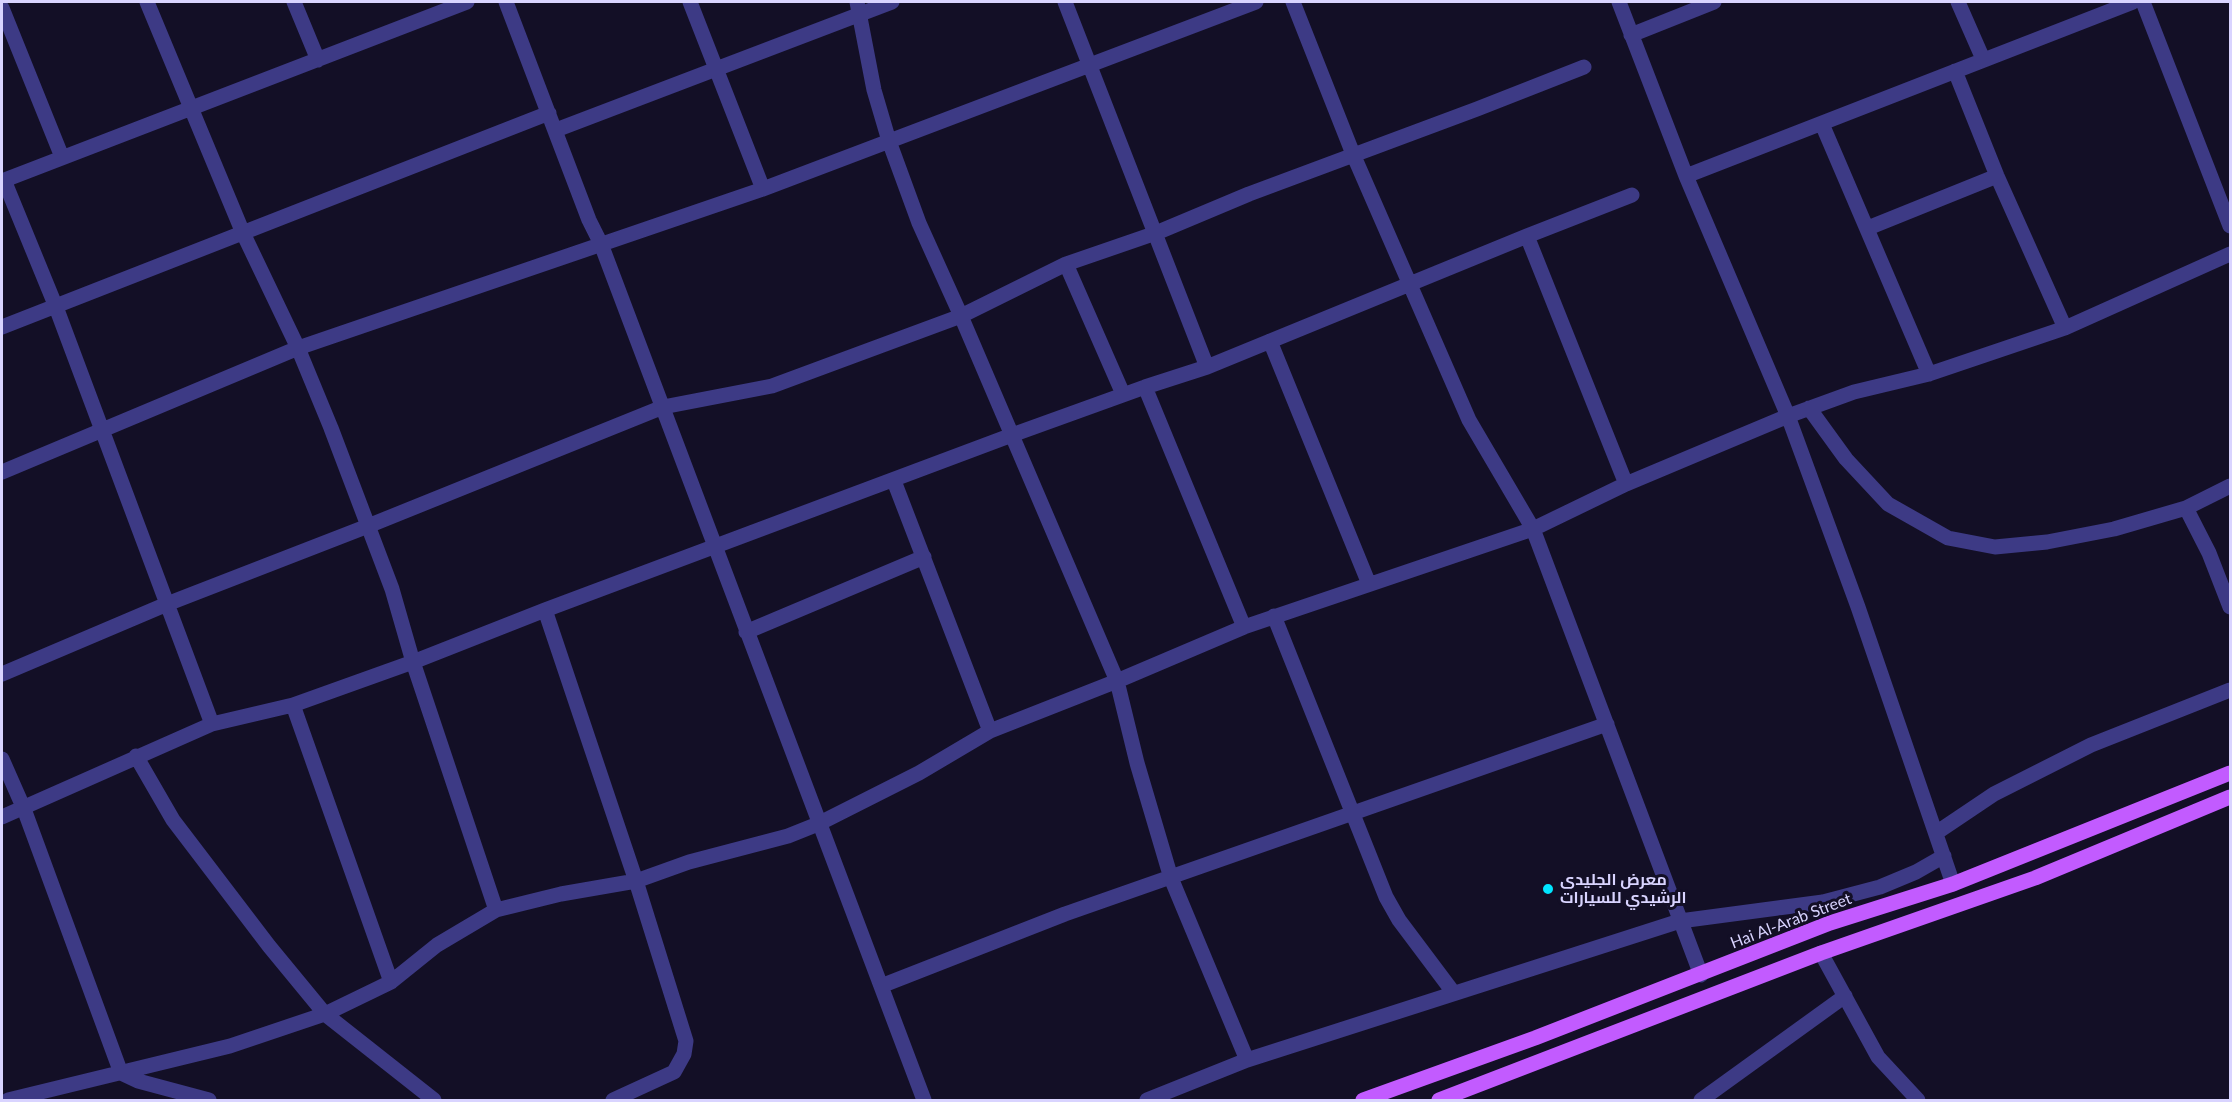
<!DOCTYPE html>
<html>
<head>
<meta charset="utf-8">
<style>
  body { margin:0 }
  #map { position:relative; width:2232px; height:1102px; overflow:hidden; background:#130f26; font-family:Lato,sans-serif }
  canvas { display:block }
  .frame { position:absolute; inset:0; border:3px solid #d9d4ff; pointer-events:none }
</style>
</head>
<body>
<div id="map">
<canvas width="2232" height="1102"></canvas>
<div class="frame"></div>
</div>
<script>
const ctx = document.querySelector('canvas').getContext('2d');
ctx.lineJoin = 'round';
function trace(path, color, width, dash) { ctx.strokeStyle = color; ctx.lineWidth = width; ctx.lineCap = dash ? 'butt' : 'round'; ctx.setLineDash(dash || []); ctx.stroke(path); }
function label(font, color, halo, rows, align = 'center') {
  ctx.font = font + ' Lato,Cairo,sans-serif'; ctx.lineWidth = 6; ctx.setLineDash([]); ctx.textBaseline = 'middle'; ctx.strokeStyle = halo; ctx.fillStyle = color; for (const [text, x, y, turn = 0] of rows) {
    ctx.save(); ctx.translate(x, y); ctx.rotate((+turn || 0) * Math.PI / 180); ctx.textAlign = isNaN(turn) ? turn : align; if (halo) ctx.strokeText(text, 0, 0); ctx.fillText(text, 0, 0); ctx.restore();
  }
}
const minor = new Path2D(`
  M147 2 243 233 298 348 331 428 392 589 413 662 496 910
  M294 2 318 60
  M506 2 589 220 601 244 924 1100
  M690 2 763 189
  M857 2 874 90 889 141 919 223 961 316 1117 681 1137 763 1171 878 1247 1060
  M1065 2 1207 367
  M1293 2 1353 154 1469 420 1533 529 1701 975
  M1619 2 1686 176 1788 416 1858 607 1953 884
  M1958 2 1983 59
  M2143 2 2230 226
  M2 8 62 157
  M1631 35 1714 2
  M1955 71 1997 176 2065 328
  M1822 124 1929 374
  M556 130 892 2
  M1686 176 2133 2
  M4 180 56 307 212 724
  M2 181 467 2
  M1868 228 1997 176
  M1527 236 1626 484
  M1066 264 1123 394
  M2 327 549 113
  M1270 341 1369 584
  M1145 387 1244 627
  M1809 408 1846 459 1888 504 1948 538 1995 547 2047 542 2114 529 2186 508 2230 486
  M2 472 298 348 763 189 1256 2
  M894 481 990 731
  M2186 508 2209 553 2230 607
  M545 610 636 881 686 1041 684 1054 674 1072 613 1100
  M1274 616 1386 897 1399 920 1453 992
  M746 632 924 557
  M2 674 167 604 368 526 663 407 772 386 961 316 1066 264 1156 233 1249 194 1477 109 1584 67
  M293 705 391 982
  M136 756 173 820 269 946 325 1014 434 1100
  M2 759 24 809 121 1073 138 1081 209 1100
  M2 817 212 724 293 705 413 662 545 610 1012 435 1145 387 1207 367 1527 236 1632 195
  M1936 833 1994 794 2091 745 2230 690
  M1821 953 1878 1057 1918 1100
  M881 986 1065 914 1607 724
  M8 1100 230 1046 325 1014 391 982 437 945 496 910 561 894 636 881 689 862 788 836 818 824 919 773 990 731 1117 681 1244 627 1533 529 1626 484 1695 455 1788 416 1854 392 1929 374 2065 328 2230 254
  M1147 1100 1247 1060 1680 921 1823 902 1880 887 1916 872 1944 856
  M1701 1100 1845 996`);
const major = new Path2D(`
  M1363 1100 1535 1038 1830 923 1953 884 2230 773
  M1439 1100 1821 953 2035 878 2230 797`);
const markers = [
  [1548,889,6,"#00e5ff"]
];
const poiNames = [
  ["معرض الجليدي",1560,880],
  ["الرشيدي للسيارات",1560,898]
];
const streetNames = [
  ["Hai Al-Arab Street",1791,921,-21]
];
trace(minor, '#3d3a85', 15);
trace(major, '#c25bff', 15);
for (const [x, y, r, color] of markers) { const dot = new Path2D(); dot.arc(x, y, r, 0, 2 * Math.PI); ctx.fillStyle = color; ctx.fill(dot); trace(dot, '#130f26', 2); }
label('bold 16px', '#d9d4ff', '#130f26', poiNames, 'left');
label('16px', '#d9d4ff', '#130f26', streetNames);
</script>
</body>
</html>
